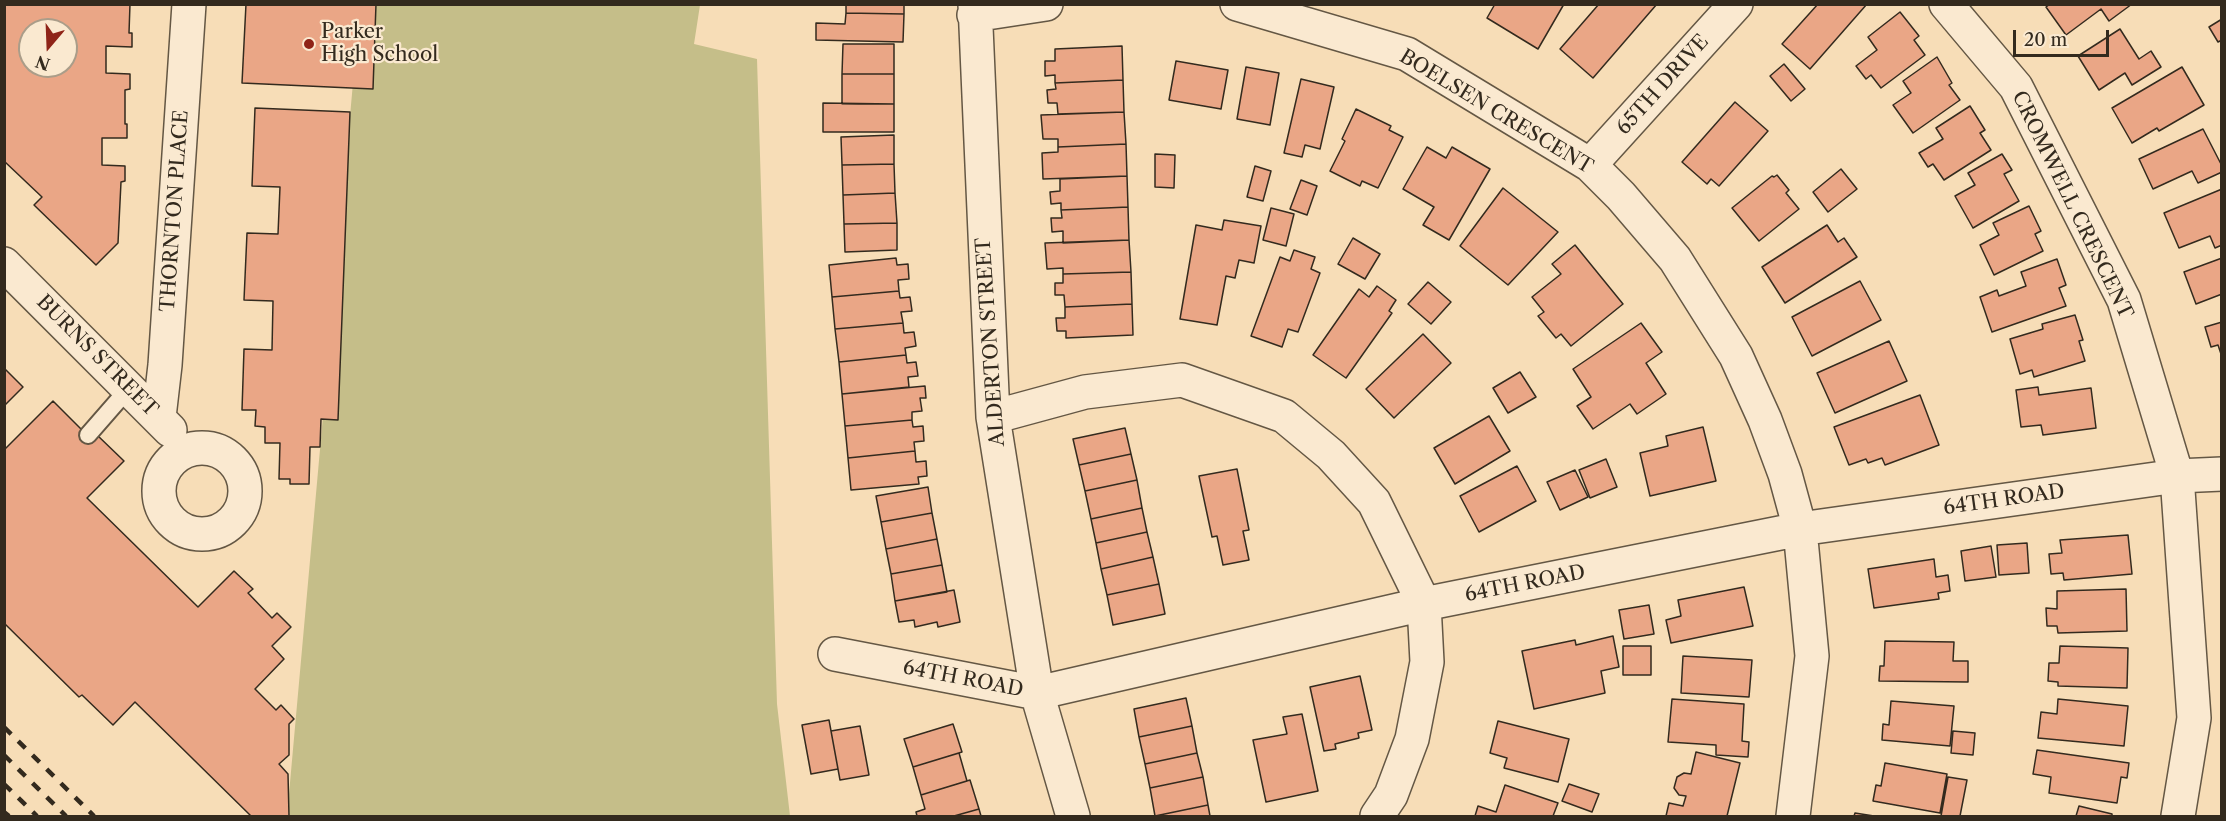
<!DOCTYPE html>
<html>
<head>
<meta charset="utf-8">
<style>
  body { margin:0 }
  #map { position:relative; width:2226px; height:821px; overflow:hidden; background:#f7ddb7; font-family:"Libre Caslon Text",serif }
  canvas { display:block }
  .frame { position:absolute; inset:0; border:6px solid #332a1e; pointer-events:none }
  .north { position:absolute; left:18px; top:18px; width:60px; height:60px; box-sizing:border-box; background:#fae9d0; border:2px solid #aa9d89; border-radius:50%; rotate:199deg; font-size:16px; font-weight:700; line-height:24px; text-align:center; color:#332a1e }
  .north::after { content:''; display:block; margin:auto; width:21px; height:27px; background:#8f2418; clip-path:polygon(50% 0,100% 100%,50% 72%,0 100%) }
  .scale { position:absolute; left:2013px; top:30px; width:96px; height:27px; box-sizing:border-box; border:3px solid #332a1e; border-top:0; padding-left:8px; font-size:18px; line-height:21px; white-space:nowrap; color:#332a1e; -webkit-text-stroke:4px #fae9d0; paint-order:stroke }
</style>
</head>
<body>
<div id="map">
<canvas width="2226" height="821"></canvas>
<div class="frame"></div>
<div class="north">N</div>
<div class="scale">20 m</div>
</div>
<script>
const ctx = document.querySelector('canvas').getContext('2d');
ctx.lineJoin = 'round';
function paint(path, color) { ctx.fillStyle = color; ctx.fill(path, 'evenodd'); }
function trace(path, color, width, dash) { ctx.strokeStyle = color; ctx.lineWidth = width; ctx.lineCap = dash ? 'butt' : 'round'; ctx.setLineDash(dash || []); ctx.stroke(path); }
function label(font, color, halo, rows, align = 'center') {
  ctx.font = font + ' "Libre Caslon Text",serif'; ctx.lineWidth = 4.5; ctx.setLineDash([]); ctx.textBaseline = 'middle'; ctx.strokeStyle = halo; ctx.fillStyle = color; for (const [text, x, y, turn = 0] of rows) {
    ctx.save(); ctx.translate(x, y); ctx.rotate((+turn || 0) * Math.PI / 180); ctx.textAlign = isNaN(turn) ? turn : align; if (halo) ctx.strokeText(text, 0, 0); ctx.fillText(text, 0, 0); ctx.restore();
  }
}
const green = new Path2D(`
  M360 5H700L694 44 757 59 777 704 790 816H287Z`);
const building = new Path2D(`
  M4 4H130L129 33H132V47L106 46V73L130 74V89L125 90V124H127V138H102V165L125 166V181L121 182 118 243 96 265 34 205 42 197 4 161ZM30 30H66V66H30Z
  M246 4H376L373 89 242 83Z
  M846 4H904V14L846 13Z
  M1495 4H1564L1538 49 1487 18Z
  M1599 4H1657L1593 78 1560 49Z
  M1818 4H1867L1810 69 1782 44Z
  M2050 4H2132L2109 21 2101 9 2066 35 2046 7Z
  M1900 12 1919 36 1914 40 1925 55 1881 88 1871 75 1866 79 1856 66 1877 50 1868 37Z
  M846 13 904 14 903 42 816 40V23L845 24Z
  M2222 19V40L2218 42 2209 27Z
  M2120 29 2139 59 2151 51 2161 67 2132 85 2125 73 2099 90 2078 56Z
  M843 44H894V74H842Z
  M1122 46 1123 80 1055 83V75L1045 76V61H1055V49Z
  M1937 57 1952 83 1949 85 1960 100 1913 133 1893 105 1911 93 1903 81Z
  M1176 61 1228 70 1221 109 1169 100Z
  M1784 64 1805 89 1791 101 1770 76Z
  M1246 67 1279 73 1270 125 1237 119Z
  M2182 67 2204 105 2159 131 2157 128 2132 143 2112 108Z
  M842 74H894V104H842Z
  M1301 79 1334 87 1320 149 1305 145 1302 157 1284 153Z
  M1123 80 1124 112 1058 114 1057 103H1048L1047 90 1056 89 1055 83Z
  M1735 102 1768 131 1719 186 1711 179 1707 184 1682 162Z
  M823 103 894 104V132H823Z
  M1970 106 1985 130 1980 133 1991 150 1944 180 1933 164 1928 167 1919 153 1943 139 1936 128Z
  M255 108 350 112 338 420 321 419 320 447H310L309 484H290V479H279L280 443H265V427L255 426 256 410H242L244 349 272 350 273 301 244 300 247 233 278 234 280 187 252 186Z
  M1356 109 1391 126 1389 130 1403 137 1378 188 1362 181 1360 186 1330 171 1345 141 1342 139Z
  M1124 112 1126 144 1058 147V139H1043L1041 115Z
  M2203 129 2222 166V172L2198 183 2192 171 2153 189 2139 159Z
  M894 135V164L842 165 841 137Z
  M1126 144 1127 176 1043 179 1042 153 1058 152V147Z
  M1427 147 1446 158 1452 147 1490 169 1449 240 1423 225 1434 207 1403 189Z
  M1155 154 1175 155 1174 188 1155 187Z
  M2002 154 2012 170 2004 174 2019 201 1973 228 1955 196 1975 185 1968 173Z
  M894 164 895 193 843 195 842 165Z
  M1255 166 1271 171 1263 201 1247 197Z
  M1841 169 1857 189 1828 212 1813 192Z
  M1777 175 1789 190 1786 193 1799 209 1759 241 1732 208 1772 176 1774 177Z
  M1127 176 1128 207 1061 210V203L1051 204 1050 192 1060 191V179Z
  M1301 180 1317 186 1307 215 1290 209Z
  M1503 188 1558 232 1508 285 1460 246Z
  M2222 189V245L2215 248 2210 236 2179 248 2164 213Z
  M895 193 897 223 844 224 843 195Z
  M2029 206 2041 231 2035 234 2043 251 1994 275 1980 245 1999 235 1993 223Z
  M1128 207 1129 240 1063 243V231L1052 232 1051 218H1062L1061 210Z
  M1271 208 1294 214 1286 246 1263 240Z
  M1224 220 1261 226 1254 263 1239 260 1235 278 1226 276 1217 325 1180 319 1196 225 1222 230Z
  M897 223V250L845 252 844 224Z
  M1827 225 1838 242 1844 238 1857 257 1785 303 1762 267Z
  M1353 238 1380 254 1365 279 1338 264Z
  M1129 240 1131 272 1063 274V268L1047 269 1045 243Z
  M1575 245 1623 304 1571 346 1561 334 1556 338 1538 316 1544 312 1532 297 1561 274 1552 264Z
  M1294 250 1315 257 1311 269 1320 273 1298 332 1288 329 1282 347 1251 336 1280 257 1290 261Z
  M896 258 897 265 908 264 909 279 898 280 899 291 832 297 829 265Z
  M2222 258V294L2196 304 2184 272Z
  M2057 259 2066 285 2059 288 2066 306 1992 332 1980 297 1997 290 1999 296 2026 286 2021 272Z
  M1131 272 1132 304 1065 307 1064 295H1055V283H1063V274Z
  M1860 281 1881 320 1812 356 1792 317Z
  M1428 282 1451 302 1431 324 1408 304Z
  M1377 286 1396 300 1389 311 1392 313 1346 378 1313 355 1359 289 1369 297Z
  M899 291 900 298 910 297 912 311 901 312 903 323 835 329 832 297Z
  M1132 304 1133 335 1066 338V331H1057L1056 318H1065V307Z
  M2075 315 2083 340 2079 341 2085 361 2034 377 2032 370 2020 374 2010 339 2043 329 2042 324Z
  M2222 322V357L2218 345 2211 347 2205 327Z
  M903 323 904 333 914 332 916 346 905 348 906 355 839 362 835 329Z
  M1641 323 1662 352 1646 363 1666 394 1637 414 1630 404 1593 429 1577 406 1591 397 1573 369Z
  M1423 334 1451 363 1394 418 1366 389Z
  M1889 341 1907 381 1835 413 1817 373Z
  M906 355 907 363 916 362 918 376 908 377 909 387 842 394 839 362Z
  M4 368 23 387 4 406Z
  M1520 372 1536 397 1508 413 1493 388Z
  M925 386 926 398H920L922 411 912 412V420L845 426 842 394Z
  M2038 387 2039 395 2091 388 2096 428 2043 435 2041 425 2021 427 2016 390Z
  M1920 395 1939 445 1885 465 1882 458 1868 463 1866 459 1849 465 1834 427Z
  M53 401 91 439 96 434 124 461 87 498 198 607 234 571 253 589 248 593 272 618 277 613 291 627 272 646 284 659 255 689 276 710 281 705 294 719 289 724V755L279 764 288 774 289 816H251L135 702 113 725 82 695 79 697 4 623V450Z
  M1489 416 1510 451 1455 484 1434 448Z
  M912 420 913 427 923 426 924 441 914 442 915 451 848 458 845 426Z
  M1703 427 1716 481 1650 496 1640 453 1668 446 1666 436Z
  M1125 428 1131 454 1079 465 1073 439Z
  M915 451 916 462 926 461 927 476 918 477 919 484 851 490 848 458Z
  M1131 454 1137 480 1085 491 1079 465Z
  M1606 459 1617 487 1590 498 1579 470Z
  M1517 466 1536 501 1479 532 1460 496Z
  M1237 469 1249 530 1243 531 1249 560 1223 565 1217 536 1212 537 1199 476Z
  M1575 470 1588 497 1560 510 1547 482Z
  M1137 480 1142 508 1091 519 1085 491Z
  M928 487 932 513 881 522 876 496Z
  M1142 508 1147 532 1096 543 1091 519Z
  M932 513 937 539 886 549 881 522Z
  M1147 532 1153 557 1101 569 1096 543Z
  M2128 535 2132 574 2064 580 2063 573 2051 574 2049 554 2062 553 2060 540Z
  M937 539 942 565 891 574 886 549Z
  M2027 543 2029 573 1999 575 1997 545Z
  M1991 546 1996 577 1965 581 1961 551Z
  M1153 557 1159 584 1107 595 1101 569Z
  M1934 559 1936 577 1948 575 1950 591 1938 593 1939 599 1874 608 1868 569Z
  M942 565 947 592 895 601 891 574Z
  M1159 584 1165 614 1113 625 1107 595Z
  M1744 587 1753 626 1671 643 1666 620 1681 616 1678 600Z
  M2126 589 2127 631 2058 633 2057 626H2047L2046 608 2057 609V591Z
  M954 590 960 622 938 627 937 622 915 627 914 620 899 622 895 601Z
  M1649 605 1654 634 1624 639 1619 610Z
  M1613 636 1619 667 1601 671 1605 693 1534 709 1522 651 1575 640 1576 645Z
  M1885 641 1954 642 1953 661H1968V682L1879 681 1880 666H1884Z
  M1623 646H1651V675H1623Z
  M2060 646 2128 648 2127 688 2058 686V682L2048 681 2049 663H2059Z
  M1683 656 1752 660 1749 697 1681 693Z
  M1360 676 1372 730 1358 733 1359 738 1335 744 1336 749 1324 751 1310 687Z
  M1186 698 1192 726 1139 737 1134 709Z
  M1672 699 1744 704 1742 741 1749 742 1748 757 1716 755V745L1668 742Z
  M2058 699 2128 706 2124 746 2038 738 2041 712 2057 714Z
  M1891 701 1954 706 1950 746 1882 740 1883 724 1889 725Z
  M1302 714 1318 791 1266 802 1253 740 1287 734 1283 717Z
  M829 720 838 769 811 774 802 725Z
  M1498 721 1569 739 1558 782 1504 768 1507 758 1490 753Z
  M953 724 962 752 913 767 904 739Z
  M860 726 869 775 840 780 831 731Z
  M1192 726 1197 753 1145 764 1139 737Z
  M1953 731 1975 733 1973 755 1951 753Z
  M2037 750 2129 763 2127 778 2121 777 2117 803 2049 793 2051 777 2033 774Z
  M1696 752 1740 763 1727 816H1666L1669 803 1683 806 1686 796 1679 795 1674 788 1677 777 1684 773 1691 774Z
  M959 753 967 781 921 795 913 767Z
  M1197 753 1203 777 1150 788 1145 764Z
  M1885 763 1947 774 1940 813 1873 801 1876 785 1881 786Z
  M1203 777 1208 805 1155 816 1150 788Z
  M1948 777 1967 780 1960 816H1941Z
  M970 780 979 809 954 816H917L916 812 925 809 921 795Z
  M1569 784 1599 794 1592 812 1562 801Z
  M1505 785 1558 803 1553 816H1475L1478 806 1496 812Z
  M1208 805 1210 816H1155Z
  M2079 806 2112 814V816H2076Z
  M979 809 981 816H954Z
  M1855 813 1874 816H1854Z`);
const service = new Path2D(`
  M88 435 129 388`);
const minor = new Path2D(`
  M975 4 993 417 1037 693 1073 816
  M1237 4 1407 54 1590 165 1621 196 1675 259 1736 356 1765 420 1785 474 1800 529 1812 656 1793 816
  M1946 4 2016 87 2124 300 2177 476 2194 718 2178 816
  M974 15 1046 4
  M1590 165 1736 4
  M4 264 170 430
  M159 417 165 365 189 4
  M993 417 1085 392 1182 380 1284 416 1331 455 1374 502 1424 604 1427 662 1412 739 1391 795 1377 816
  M159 491a43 43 0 1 1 86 0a43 43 0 1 1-86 0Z
  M835 654 1037 693 1424 604 1800 529 2177 476 2222 474`);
const rail = new Path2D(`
  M4 727 94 816
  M4 755 66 816
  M4 784 37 816
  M4 812 9 816`);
const markers = [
  [309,44,6,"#8f2418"]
];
const poiNames = [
  ["Parker",321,32],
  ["High School",321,55]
];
const streetNames = [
  ["65TH DRIVE",1663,85,-48],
  ["BOELSEN CRESCENT",1496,112,31],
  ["CROMWELL CRESCENT",2072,205,64],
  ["THORNTON PLACE",175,211,-86],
  ["ALDERTON STREET",991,342,-94],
  ["BURNS STREET",97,356,45],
  ["64TH ROAD",2004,500,-8],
  ["64TH ROAD",1525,584,-11],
  ["64TH ROAD",963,679,11]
];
paint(green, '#c5be89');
paint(building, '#eaa686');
trace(building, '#332a1e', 1.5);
trace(service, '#645744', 20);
trace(minor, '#645744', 36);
trace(service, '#fae9d0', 16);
trace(minor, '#fae9d0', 33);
trace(rail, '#332a1e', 4.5, [10, 10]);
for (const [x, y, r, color] of markers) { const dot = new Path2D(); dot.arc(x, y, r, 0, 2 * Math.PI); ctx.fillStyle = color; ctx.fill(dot); trace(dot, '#fae9d0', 2); }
label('20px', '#332a1e', '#fae9d0', poiNames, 'left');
label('20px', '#332a1e', '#fae9d0', streetNames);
</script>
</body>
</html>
